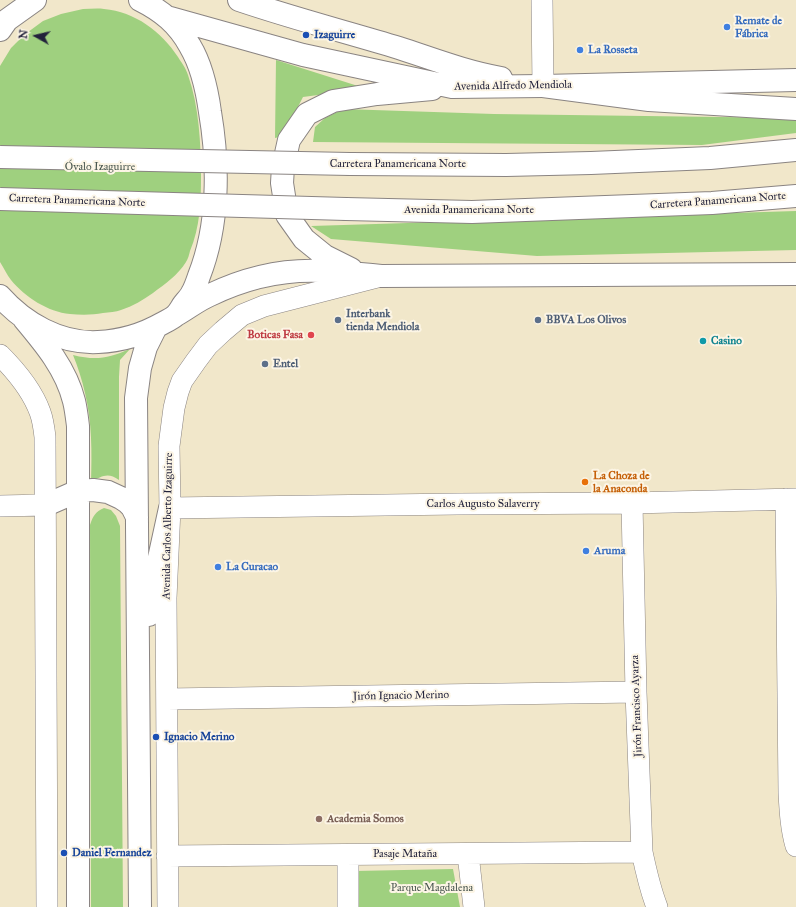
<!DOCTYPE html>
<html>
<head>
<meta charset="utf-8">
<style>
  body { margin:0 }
  #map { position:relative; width:796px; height:907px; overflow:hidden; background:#f1e7ca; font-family:"IM FELL Great Primer",serif }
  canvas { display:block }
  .north { position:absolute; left:16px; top:16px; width:40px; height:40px; -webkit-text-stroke:3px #fcf5e5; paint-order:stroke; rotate:278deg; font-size:11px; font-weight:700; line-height:16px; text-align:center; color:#22223b }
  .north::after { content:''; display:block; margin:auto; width:14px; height:18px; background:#22223b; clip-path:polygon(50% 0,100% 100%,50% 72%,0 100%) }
</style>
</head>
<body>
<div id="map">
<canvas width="796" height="907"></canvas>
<div class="north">N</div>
</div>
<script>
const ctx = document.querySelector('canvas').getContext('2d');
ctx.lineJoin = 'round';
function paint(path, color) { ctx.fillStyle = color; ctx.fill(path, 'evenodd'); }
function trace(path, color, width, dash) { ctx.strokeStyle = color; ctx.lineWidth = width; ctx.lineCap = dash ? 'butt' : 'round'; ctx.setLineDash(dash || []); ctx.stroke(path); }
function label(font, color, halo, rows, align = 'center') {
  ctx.font = font + ' "IM FELL Great Primer",serif'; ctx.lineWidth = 4; ctx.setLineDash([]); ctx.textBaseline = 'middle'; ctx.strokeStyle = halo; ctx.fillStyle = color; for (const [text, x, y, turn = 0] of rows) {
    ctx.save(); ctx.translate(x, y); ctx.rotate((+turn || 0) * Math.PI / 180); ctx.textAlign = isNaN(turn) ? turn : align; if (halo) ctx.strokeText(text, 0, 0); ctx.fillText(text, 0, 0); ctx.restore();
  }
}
const green = new Path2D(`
  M83 9C90 9 97 8 104 9 135 12 161 31 178 57 181 62 186 68 188 75 199 106 201 144 201 176 201 202 200 227 190 251 189 255 188 259 186 262 178 275 165 284 153 293 143 300 133 306 121 310 116 312 109 312 103 313 93 315 81 315 70 314 48 312 25 297 11 280 7 275 4 268 0 262V66L11 48 24 35 43 21 61 14Z
  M276 60 358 86 356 90 303 97 283 136 275 138Z
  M343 109 494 114 796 118V133L702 145 313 142 315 127 325 118Z
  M796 211V250L537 256 331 239 311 226Z
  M130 349 120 360 119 377V480C108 472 102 476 91 482 92 452 92 422 85 393 82 380 78 367 73 355 97 361 108 358 130 349Z
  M104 508 111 510 116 516 120 526 123 907H91L90 525C93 516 95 512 104 508Z
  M453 869 460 907H355V871Z`);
const minor = new Path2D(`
  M542 0 543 86
  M0 355C16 371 32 390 40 412 43 420 44 428 45 437L47 907
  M786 499 789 793C790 811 791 829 796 846
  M632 503 636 692 642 852C646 871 650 889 657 907
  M0 506 46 505
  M170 508 458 504 632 503 796 499
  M167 699 636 692
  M468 854 474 907
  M348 855V907
  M167 856 642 852
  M168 907 166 598 170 508 169 446 174 408 178 392 182 381 196 361 208 345 223 331 242 315 264 306 377 277`);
const major = new Path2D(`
  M239 0C292 18 346 32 399 48 433 59 466 72 501 78
  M167 17 303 55 452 87 543 86 796 80
  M0 30 7 20 35 0
  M351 269 325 256 304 239 287 215 282 183 283 167 289 140 307 114 333 101 377 94 432 89
  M0 296C24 323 60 344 98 342 122 341 142 335 163 323 167 321 173 318 176 315 179 312 181 308 183 305 186 301 190 297 192 293 195 288 197 282 199 276 219 225 219 165 210 112 207 90 202 66 190 46 178 24 162 11 140 0
  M176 315C187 309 198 300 210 295 245 278 285 269 323 271 343 272 362 274 381 276L796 274
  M24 319C45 344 66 369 74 401 76 409 77 418 78 426V907
  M46 505 78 491 93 490 108 492 121 498 127 502 132 507 137 517
  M149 615 151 595 170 508
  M140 907 136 398 140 368 146 347 156 327`);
const highway = new Path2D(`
  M543 86 649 100 796 109
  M350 164 506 165 591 163 710 158 796 150
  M346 209 472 212 712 203 796 196`);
const highwayBridge = new Path2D(`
  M0 157 350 164
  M0 199 346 209`);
const markers = [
  [727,27,4,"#3f7fe0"],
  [306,35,4,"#1a4fb4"],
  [580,50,4,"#3f7fe0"],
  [338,320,4,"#5c6f8a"],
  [538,320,4,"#5c6f8a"],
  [311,335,4,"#e0444e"],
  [703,341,4,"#0f9aa8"],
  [265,364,4,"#5c6f8a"],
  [585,482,4,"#e8710a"],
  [586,551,4,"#3f7fe0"],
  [218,567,4,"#3f7fe0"],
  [156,737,4,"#1a4fb4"],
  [319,819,4,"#8d6e63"],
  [64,853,4,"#1a4fb4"]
];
const shopNames = [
  ["Remate de",735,21],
  ["Fábrica",735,34],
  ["La Rosseta",588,50],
  ["Aruma",594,551],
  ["La Curacao",226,567]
];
const transitNames = [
  ["Izaguirre",314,35],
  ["Ignacio Merino",164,737],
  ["Daniel Fernandez",72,853]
];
const streetNames = [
  ["Avenida Alfredo Mendiola",513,86,-1],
  ["Carretera Panamericana Norte",398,164],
  ["Carretera Panamericana Norte",77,201,2],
  ["Carretera Panamericana Norte",718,201,-4],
  ["Avenida Panamericana Norte",469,210],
  ["Carlos Augusto Salaverry",483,504],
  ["Avenida Carlos Alberto Izaguirre",168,526,-89],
  ["Jirón Ignacio Merino",401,696,-1],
  ["Jirón Francisco Ayarza",637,706,-92],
  ["Pasaje Mataña",405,854]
];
const parkNames = [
  ["Óvalo Izaguirre",100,167],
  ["Parque Magdalena",432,888]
];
const serviceNames = [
  ["Interbank",346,314],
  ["tienda Mendiola",346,327],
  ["BBVA Los Olivos",546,320],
  ["Entel",273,364]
];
const healthNames = [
  ["Boticas Fasa",303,335]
];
const cultureNames = [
  ["Casino",711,341]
];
const foodNames = [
  ["La Choza de",593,476],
  ["la Anaconda",593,489]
];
const educationNames = [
  ["Academia Somos",327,819]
];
paint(green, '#9fd07f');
trace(minor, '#8a8482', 22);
trace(major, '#8a8482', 24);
trace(highway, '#8a8482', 24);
trace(minor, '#fff', 21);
trace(major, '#fff', 22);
trace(highway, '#fff', 22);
trace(highwayBridge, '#8a8482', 24, []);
trace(highwayBridge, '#fff', 22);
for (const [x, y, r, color] of markers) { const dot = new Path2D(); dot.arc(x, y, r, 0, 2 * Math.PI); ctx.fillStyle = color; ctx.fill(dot); trace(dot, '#fcf5e5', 1.5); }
label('bold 11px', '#366cbe', '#fcf5e5', shopNames, 'left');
label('bold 11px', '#164399', '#fcf5e5', transitNames, 'left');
label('11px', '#22223b', '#fcf5e5', streetNames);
label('11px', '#48564f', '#fcf5e5', parkNames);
label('bold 11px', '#4e5e75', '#fcf5e5', serviceNames, 'left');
label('bold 11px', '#be3a42', '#fcf5e5', healthNames, 'right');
label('bold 11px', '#0d838f', '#fcf5e5', cultureNames, 'left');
label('bold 11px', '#c56008', '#fcf5e5', foodNames, 'left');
label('bold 11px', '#785e54', '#fcf5e5', educationNames, 'left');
</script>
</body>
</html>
